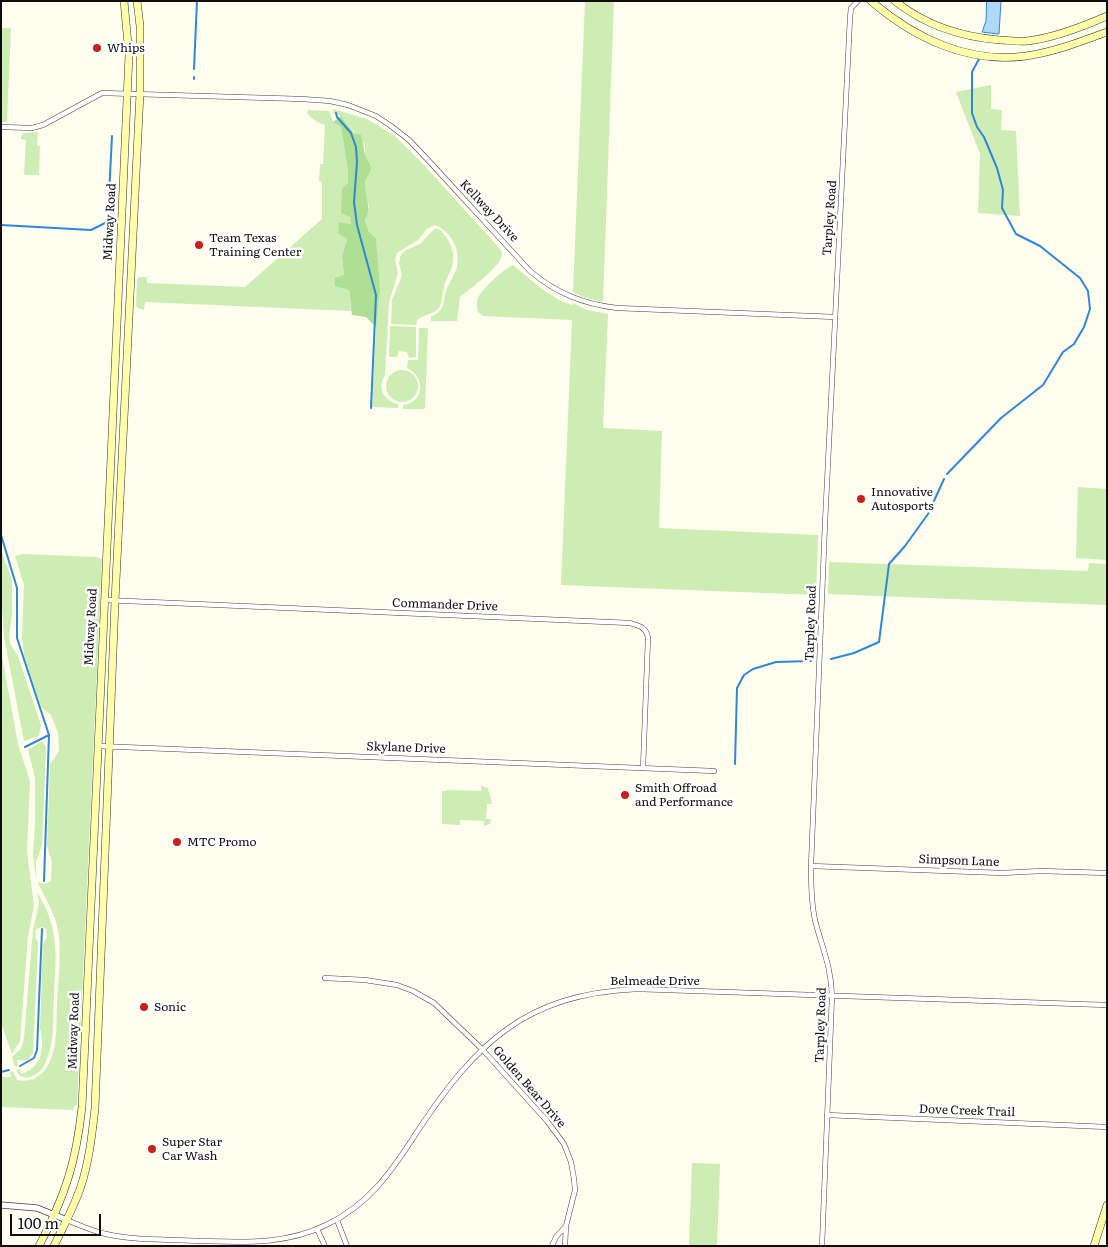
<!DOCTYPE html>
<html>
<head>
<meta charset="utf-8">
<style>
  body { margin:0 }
  #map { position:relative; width:1108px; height:1247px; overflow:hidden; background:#fffdee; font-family:Literata,serif }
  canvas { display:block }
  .frame { position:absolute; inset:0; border:2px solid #0e0e0e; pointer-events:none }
  .scale { position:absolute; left:10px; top:1214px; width:91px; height:22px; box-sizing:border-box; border:2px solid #0e0e0e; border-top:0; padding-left:6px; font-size:15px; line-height:18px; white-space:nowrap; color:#0e0e0e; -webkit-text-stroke:4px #fff; paint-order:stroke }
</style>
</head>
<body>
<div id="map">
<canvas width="1108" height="1247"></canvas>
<div class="frame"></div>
<div class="scale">100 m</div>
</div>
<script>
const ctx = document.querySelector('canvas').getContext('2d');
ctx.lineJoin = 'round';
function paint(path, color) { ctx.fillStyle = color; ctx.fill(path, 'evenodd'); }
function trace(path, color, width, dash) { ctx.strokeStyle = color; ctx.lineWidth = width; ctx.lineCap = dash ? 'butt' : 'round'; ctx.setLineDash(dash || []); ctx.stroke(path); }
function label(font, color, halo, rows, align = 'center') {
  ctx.font = font + ' Literata,serif'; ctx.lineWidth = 5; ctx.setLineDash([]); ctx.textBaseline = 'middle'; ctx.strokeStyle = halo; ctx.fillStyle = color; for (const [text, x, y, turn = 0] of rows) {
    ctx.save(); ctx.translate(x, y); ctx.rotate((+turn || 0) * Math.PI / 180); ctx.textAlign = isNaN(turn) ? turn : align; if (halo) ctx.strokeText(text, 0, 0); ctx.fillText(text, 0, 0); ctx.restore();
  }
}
const green = new Path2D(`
  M585 1H614L603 302 583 297 573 292Z
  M1 28H11L7 122H1Z
  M991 85V109L1002 110 1001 130 1016 131 1020 216 978 213 980 154 956 92Z
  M333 109 367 119 395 136 423 164 501 250C502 254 503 255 501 258 497 269 470 289 460 297L457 321H431V317C447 309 442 302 447 288 450 281 455 274 457 267 461 250 451 231 435 225L427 229 418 240 397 253 395 260 398 273 389 302 385 375C377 388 383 400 398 404V408L372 407 377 305 379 298 376 238 369 232 365 219 369 206 365 192V179L370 172 371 166 365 155V145L341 116 333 113Z
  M308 110 329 111 333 121 341 127 348 172 351 224 339 222 347 239 342 256 344 275 349 290 351 311 145 302 144 310 138 308 136 306 137 279 139 277H147V283L245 287 322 219V182L319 181 320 164H323L325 125C318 123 312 119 307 113Z
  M38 132 37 146H40L39 175H24L26 140 21 139V136L24 133Z
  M434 229H439C451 241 458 255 450 272 448 277 445 281 444 286 442 293 443 303 438 309 433 314 423 315 417 320L416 325 391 324 392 300 402 276 399 263 400 257 404 251 420 244Z
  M513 265 542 289 561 301 572 305 573 303 587 310 608 314 603 428 662 431 659 528 818 535 816 595 561 585 572 320 483 316 478 312C477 306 476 301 479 296 484 287 504 269 513 265Z
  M390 326 416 327V357L409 358 407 352 399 351 397 357H389Z
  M419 328H428L425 408 424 409H403V405C425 402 426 377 407 368L408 360H418Z
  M386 386a16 16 0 1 1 32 0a16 16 0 1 1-32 0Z
  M1078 487 1107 489V560L1076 558Z
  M1 550 12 580V614L9 635 10 644 18 656 41 725 39 736 24 741 4 637 1 592Z
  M23 554 96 557 102 559 77 1105 74 1106 73 1110 1 1107V1077H11L10 1072 13 1071 17 1080C32 1083 44 1076 50 1061 58 1044 56 1022 57 1004 58 980 62 954 58 930 55 913 44 896 37 881 42 885 46 884 51 881L52 862 47 846 50 764 59 751 58 733 51 715 41 707 24 655 22 636 24 585 15 556Z
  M829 562 1088 571 1089 563 1107 564V605L828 594Z
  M1 651 18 744 30 781 27 851 34 906 28 936 20 1041 12 1054 1 1023Z
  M42 741 46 747 42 846 36 861V879L33 855 35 823V778L28 750Z
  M481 786 488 788 492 804H487L486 819H491L490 824 484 826V821L460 820V825L442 824V791H446L447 790 481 791Z
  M37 892C60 930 56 953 54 995 53 1012 54 1029 51 1045 49 1053 47 1061 43 1067 36 1077 22 1083 16 1070L19 1069 21 1074C42 1068 45 1047 40 1028L43 944 47 937 46 929 43 927 36 929 35 936 38 943 33 1053 28 1060H17L18 1066H15L12 1057 21 1049 24 1038 33 930 39 903Z
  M692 1163 720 1164 717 1246H689Z`);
const forest = new Path2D(`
  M341 116 354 133 361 135C363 142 364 152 366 157 368 161 371 164 371 168 371 173 366 177 365 182 364 196 373 207 365 220L369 232 376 238 380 290 376 327 366 317 352 315 349 290 335 286V278L344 275 342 256 347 239 338 233 339 222 351 224 350 217 341 213 342 189 348 183V172L341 127 333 122Z`);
const water = new Path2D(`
  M987 1H1001L999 34 982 32 986 21Z`);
const stream = new Path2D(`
  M194 69 197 1
  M194 79V77
  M336 113 337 117 351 133 356 147 357 162 354 202 357 225 376 295 371 408
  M109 195 112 136
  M1 225 91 230 105 223 110 219V207
  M947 474 1001 418 1043 385 1063 352 1074 344 1084 327 1090 309 1088 291 1080 278 1040 246 1016 234 1002 208 1003 190 997 168 984 137 977 127 972 113V72L979 59
  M1 535 17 588V638L49 735 44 881
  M831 659 854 653 879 642 889 564 905 546 928 514 944 479
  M25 747 49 735
  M735 764 737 688 744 675 753 669 776 662 811 661
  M20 1066 34 1058 37 1050 42 929
  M1 1072 9 1070`);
const minor = new Path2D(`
  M1 127 32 128 43 125 102 93 302 99 330 101 348 105 376 116 391 126 409 140 428 160 530 271C556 293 583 304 617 308L835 317
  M104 600 630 623C640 626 646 627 648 638L643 768
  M97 746 714 771
  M811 866 1002 873 1041 871 1107 873
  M325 978 365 980 397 985 413 991 434 1003 482 1049 547 1121 564 1144 571 1162 574 1179 575 1190 566 1226 565 1246
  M827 1115 1107 1127
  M67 1220C79 1225 92 1231 106 1234 136 1241 169 1239 200 1241 244 1242 285 1245 326 1225 369 1205 392 1171 417 1132 476 1043 525 994 637 989L1107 1005
  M337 1220 347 1246
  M317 1229 325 1246
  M552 1246 556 1237 566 1226
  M822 1246 832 996C831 965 822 948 815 920 811 902 811 884 811 866L825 523 850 18 851 8 858 1`);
const tertiary = new Path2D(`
  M1 1205 37 1208 67 1220`);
const secondary = new Path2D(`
  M871 1C914 38 968 64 1026 56 1054 52 1080 42 1107 32
  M895 1C926 26 961 37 1000 40 1009 40 1018 42 1027 41 1054 38 1082 27 1107 16
  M39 1246C65 1196 76 1163 82 1107L129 55 124 1
  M54 1246C63 1227 73 1209 80 1189 89 1163 92 1135 95 1108L115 601 140 93V26L137 1
  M1094 1246 1107 1205`);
const markers = [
  [97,48,5,"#c8211b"],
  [199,245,5,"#c8211b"],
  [861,499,5,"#c8211b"],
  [625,795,5,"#c8211b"],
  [177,842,5,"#c8211b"],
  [144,1007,5,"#c8211b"],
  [152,1149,5,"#c8211b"]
];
const poiNames = [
  ["Whips",107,48],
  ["Team Texas",209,238],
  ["Training Center",209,252],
  ["Innovative",871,492],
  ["Autosports",871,506],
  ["Smith Offroad",635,788],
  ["and Performance",635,802],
  ["MTC Promo",187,842],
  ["Sonic",154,1007],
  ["Super Star",162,1142],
  ["Car Wash",162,1156]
];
const streetNames = [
  ["Kellway Drive",489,211,47],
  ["Tarpley Road",830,218,-86],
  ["Midway Road",110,222,-87],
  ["Commander Drive",445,605,2],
  ["Tarpley Road",811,623,-88],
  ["Midway Road",91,627,-87],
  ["Skylane Drive",406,748,2],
  ["Simpson Lane",959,861,2],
  ["Belmeade Drive",655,981],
  ["Tarpley Road",821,1025,-88],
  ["Midway Road",74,1031,-88],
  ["Golden Bear Drive",529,1087,49],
  ["Dove Creek Trail",967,1111,2]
];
paint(green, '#cdedb5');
paint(forest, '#afdf93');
paint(water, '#afd8fb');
trace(water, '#3087d7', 1);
trace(stream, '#3087d7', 2);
trace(minor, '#414141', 5.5);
trace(tertiary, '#414141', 7);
trace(secondary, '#303030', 8);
trace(minor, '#fff', 4.5);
trace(tertiary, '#fff', 5.5);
trace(secondary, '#fffda9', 7);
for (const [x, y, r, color] of markers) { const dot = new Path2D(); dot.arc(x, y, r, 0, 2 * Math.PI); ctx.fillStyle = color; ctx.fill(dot); trace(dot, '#fff', 2); }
label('12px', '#0e0e0e', '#fff', poiNames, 'left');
label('12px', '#0e0e0e', '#fff', streetNames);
</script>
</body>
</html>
